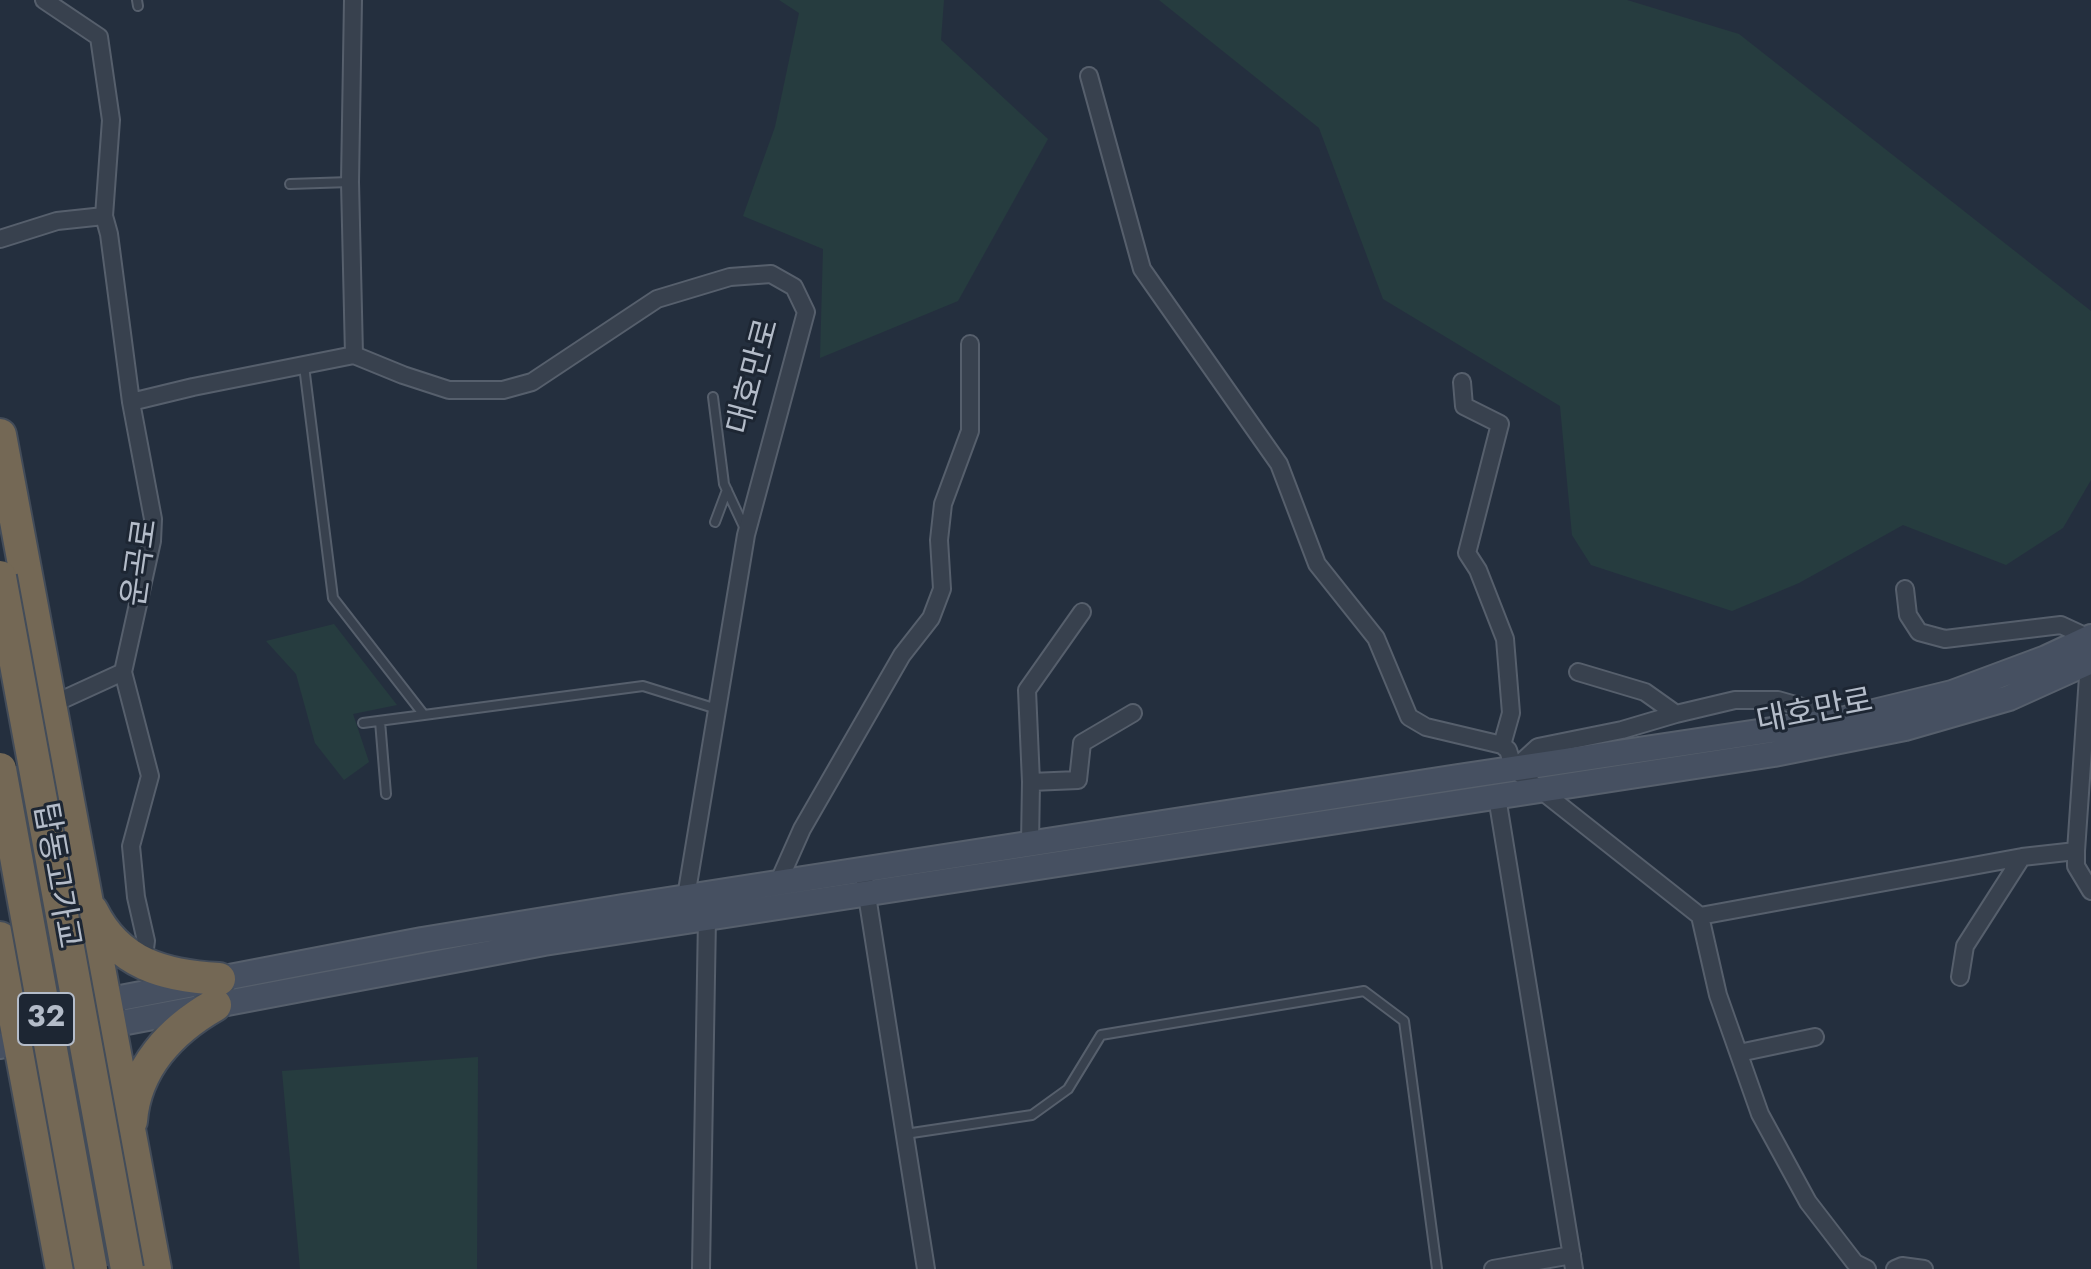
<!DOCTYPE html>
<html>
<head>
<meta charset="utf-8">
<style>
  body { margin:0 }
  canvas { display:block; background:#242f3e }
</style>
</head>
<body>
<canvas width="2091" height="1269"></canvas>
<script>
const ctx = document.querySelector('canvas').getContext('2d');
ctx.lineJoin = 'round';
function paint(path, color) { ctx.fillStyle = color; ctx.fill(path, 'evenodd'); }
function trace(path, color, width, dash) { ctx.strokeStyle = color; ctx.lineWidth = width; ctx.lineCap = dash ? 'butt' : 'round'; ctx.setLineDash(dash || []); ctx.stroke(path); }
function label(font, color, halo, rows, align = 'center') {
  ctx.font = font + ' Jost,"Noto Sans KR",sans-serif'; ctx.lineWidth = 6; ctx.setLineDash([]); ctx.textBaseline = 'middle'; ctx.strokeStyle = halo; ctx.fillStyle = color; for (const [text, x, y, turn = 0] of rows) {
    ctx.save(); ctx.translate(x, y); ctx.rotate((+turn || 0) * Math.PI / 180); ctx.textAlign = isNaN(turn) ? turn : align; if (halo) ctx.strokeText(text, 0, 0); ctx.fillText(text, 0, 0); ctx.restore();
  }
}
const green = new Path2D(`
  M779 0H944L941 40 1048 139 958 301 820 358 823 249 743 216 775 127 799 13Z
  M1159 0H1627L1739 34 2091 311V480L2063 528 2006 565 1903 525 1799 583 1732 611 1591 565 1572 535 1560 406 1383 299 1319 128Z
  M334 624 397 705 353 714 369 762 344 780 315 743 296 674 266 641Z
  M478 1057 477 1269H300L282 1071Z`);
const lane = new Path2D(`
  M137 0 138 6
  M290 184 350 182
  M304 366 333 598 424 715 643 686 717 709
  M713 397 724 484 746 531
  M715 522 727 490
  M380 721 386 794
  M363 723 424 715
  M905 1134 1032 1115 1068 1089 1101 1035 1364 991 1404 1021 1437 1269`);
const street = new Path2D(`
  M44 0 99 37 111 120 104 216
  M353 0 350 182 354 355
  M1089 76 1142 269 1279 464 1317 564 1376 638 1409 717 1426 727 1502 745 1508 750 1514 769 1700 916 1718 995 1760 1114 1808 1202 1855 1263 1867 1269
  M0 239 57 221 104 216 109 234 131 402 153 519 152 541 123 672 150 776 131 846 136 897 146 941 143 964
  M1462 382 1464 406 1500 424 1467 553 1478 570 1505 639 1511 713 1502 745
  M131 402 193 387 354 355 403 375 449 390H503L532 382 657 299 730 277 771 274 794 287 806 312 746 535 686 897
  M1905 589 1908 615 1919 632 1945 639 2061 625 2089 638
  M51 705 123 672
  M1676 714 1735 700H1778L1838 717
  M1515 768 1538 747 1622 730 1676 714 1645 692 1578 672
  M1031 782 1078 780 1082 743 1133 713
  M1497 797 1574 1269
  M1030 844 1031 782 1027 690 1082 612
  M2076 851V866L2091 891
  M778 883 802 829 902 655 931 618 942 589 939 540 943 504 970 431V344
  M865 883 926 1269
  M1700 916 2022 857 2076 851 2089 662
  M1960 977 1965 946 2022 857
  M1739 1053 1815 1037
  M701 1269 707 918
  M1493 1269 1572 1255
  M1895 1269 1902 1266 1924 1269`);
const secondary = new Path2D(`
  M89 1004 422 940 623 907 1458 777 1845 719 1952 693 2046 658 2091 637
  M0 1046 544 943 1774 754 1905 728 2009 698 2091 661`);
const highway = new Path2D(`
  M0 435 155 1269
  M92 911C118 964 165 976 219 979
  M0 938 62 1269
  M131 1121C135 1068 171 1030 215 1005`);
const highwayBridge = new Path2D(`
  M0 577 127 1269
  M0 769 91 1269`);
const shields = [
  [46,1019,56]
];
const shieldNames = [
  ["32",46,1019]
];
const streetNames = [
  ["대호만로",755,377,-75],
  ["운곡로",142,563,-82],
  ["대호만로",1815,713,-11],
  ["탑동고가교",55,876,80]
];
paint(green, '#263c3f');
trace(lane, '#565f6c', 12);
trace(street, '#565f6c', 20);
trace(secondary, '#565f6c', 28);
trace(highway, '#434c59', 36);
trace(lane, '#38414e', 8);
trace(street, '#38414e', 16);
trace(secondary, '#465061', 24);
trace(highway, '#746855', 32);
trace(highwayBridge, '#434c59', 36, []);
trace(highwayBridge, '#746855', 32);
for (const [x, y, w] of shields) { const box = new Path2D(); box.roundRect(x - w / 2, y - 26, w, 52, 6); ctx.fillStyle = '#1d2633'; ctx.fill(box); trace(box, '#b4bcc9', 2); }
label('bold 30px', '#b4bcc9', null, shieldNames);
label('32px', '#b4bcc9', '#1d2633', streetNames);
</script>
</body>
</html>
